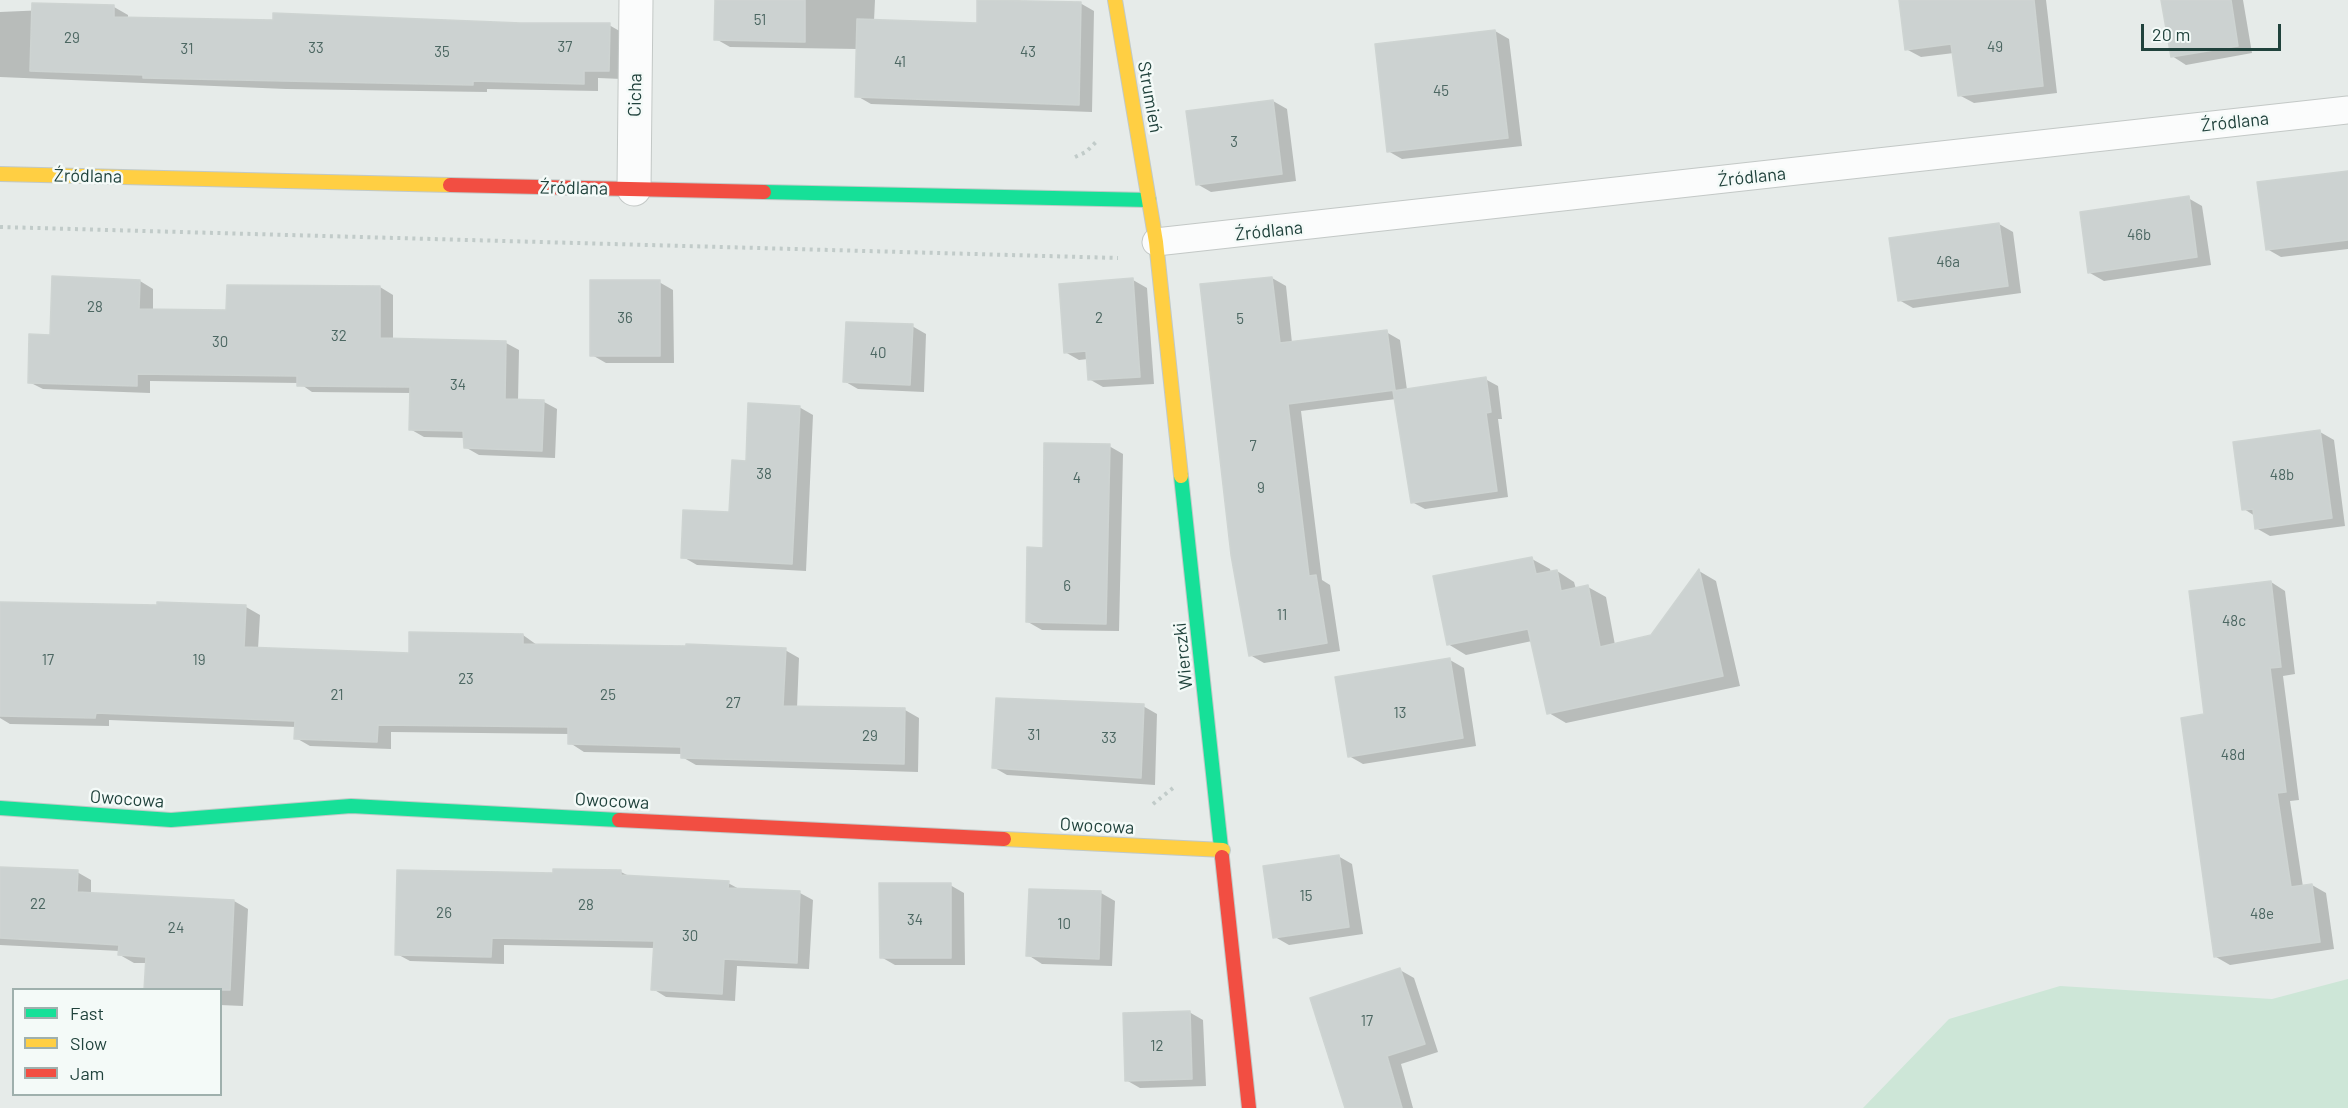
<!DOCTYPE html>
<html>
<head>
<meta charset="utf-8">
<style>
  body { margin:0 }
  #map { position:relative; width:2348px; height:1108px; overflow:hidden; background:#e6ebe9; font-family:Barlow,sans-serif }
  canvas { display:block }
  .legend { position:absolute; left:12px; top:988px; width:210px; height:108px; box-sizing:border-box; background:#f4faf8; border:2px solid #9fb0ad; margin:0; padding:8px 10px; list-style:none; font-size:18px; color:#20423c }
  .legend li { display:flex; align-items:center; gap:12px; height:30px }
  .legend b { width:30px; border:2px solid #9fb0ad }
  .scale { position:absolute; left:2141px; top:24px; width:140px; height:27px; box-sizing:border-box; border:3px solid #20423c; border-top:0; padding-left:8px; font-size:18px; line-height:21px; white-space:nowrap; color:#20423c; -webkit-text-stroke:4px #f4faf8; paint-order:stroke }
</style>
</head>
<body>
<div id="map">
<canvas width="2348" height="1108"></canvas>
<ul class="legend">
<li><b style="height:8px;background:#16e098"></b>Fast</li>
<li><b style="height:8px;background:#ffcf43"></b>Slow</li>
<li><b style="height:8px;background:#f24e42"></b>Jam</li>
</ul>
<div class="scale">20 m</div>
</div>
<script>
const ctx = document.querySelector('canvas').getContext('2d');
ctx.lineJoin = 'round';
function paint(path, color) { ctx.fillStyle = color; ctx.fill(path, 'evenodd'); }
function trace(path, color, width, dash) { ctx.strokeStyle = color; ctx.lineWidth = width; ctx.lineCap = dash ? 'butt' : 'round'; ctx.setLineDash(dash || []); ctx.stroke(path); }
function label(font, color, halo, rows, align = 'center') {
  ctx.font = font + ' Barlow,sans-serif'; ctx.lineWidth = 5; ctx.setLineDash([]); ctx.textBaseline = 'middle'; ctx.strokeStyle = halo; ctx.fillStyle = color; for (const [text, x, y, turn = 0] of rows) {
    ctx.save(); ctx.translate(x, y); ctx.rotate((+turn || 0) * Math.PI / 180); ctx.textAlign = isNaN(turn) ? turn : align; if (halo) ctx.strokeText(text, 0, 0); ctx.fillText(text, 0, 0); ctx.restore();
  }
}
const green = new Path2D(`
  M2348 979V1108H1863L1949 1019 2060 986 2272 999Z`);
const shadow = new Path2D(`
  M717 0H875L874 21 978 25 1080 3 1094 11 1092 112 871 104 857 96 858 49 730 47 716 39Z
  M1901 0H2046L2057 93 1974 103 1959 95 1954 53 1921 57 1906 49Z
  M2163 0H2243L2252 53 2186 65 2172 56Z
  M114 7 128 15V19L609 25 623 33 622 79 598 78V91L487 89V92L286 89 0 77V12Z
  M1495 31 1509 39 1522 146 1402 159 1388 151 1377 45Z
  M1273 101 1287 109 1296 181 1211 192 1197 184Z
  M2348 173V249L2281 257 2267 249Z
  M2188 198 2202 206 2211 265 2104 281 2090 273Z
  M1999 224 2013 232 2021 293 1913 308 1899 300Z
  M1272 278 1286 286 1292 343 1386 332 1400 340 1407 390 1485 379 1498 386 1502 419H1498L1508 497 1425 509 1412 502 1396 399 1301 411 1322 580 1330 585 1340 651 1264 663 1250 655Z
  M1133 280 1147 288 1154 384 1103 387 1089 379 1088 359 1079 360 1065 352Z
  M140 281 153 289V310L227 311 380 287 393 295V340L506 343 519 350 518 401 544 402 557 409 555 458 479 455 465 447V438L424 437 410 429 411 393 312 392 299 383 150 381V393L43 389 29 382 52 337Z
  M659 282 673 290 674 363H606L592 355Z
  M912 326 926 334 924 392 858 389 844 381Z
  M799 407 813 415 806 571 697 565 683 557 730 514 747 462Z
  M2320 432 2334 440 2345 526 2270 536 2256 528 2255 516 2244 509Z
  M1109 446 1123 454 1119 631 1042 630 1028 622 1044 549Z
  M1532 559 1550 569 1551 573 1557 571 1574 582 1576 589 1588 587 1606 597 1615 645 1652 636 1699 571 1716 581 1740 686 1566 723 1549 713 1532 641 1466 655 1448 644Z
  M2271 582 2285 591 2295 674 2283 676 2299 800 2290 801 2303 887 2312 885 2326 893 2334 949 2230 965 2216 957 2206 716Z
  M0 603 246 607 260 615 258 649 410 655V634L523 635 537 645 785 650 799 658 797 708 905 710 919 718 918 772 696 765 682 757V754L584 752 570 743V734L391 732V749L310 746 296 738V727L109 720V726L10 724 0 718Z
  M1450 660 1464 668 1476 746 1363 764 1349 756Z
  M1143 706 1157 714 1155 785 1007 775 993 767Z
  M1338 856 1352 864 1363 934 1289 945 1275 937Z
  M77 872 91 880V894L234 901 248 909 243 1006 220 1005V990L147 963H134L120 955V951L0 945V877Z
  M621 872 631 877 728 883 741 890 800 893 813 900 809 969 737 966 735 1001 666 997 653 989 655 948 504 945V964L410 961 397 954 554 875Z
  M950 885 964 893 965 965H895L881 957Z
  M1101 893 1115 901 1112 966 1042 964 1028 955Z
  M1400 970 1414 978 1438 1052 1401 1064 1413 1108H1347Z
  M1189 1012 1203 1020 1206 1086 1140 1088 1126 1080Z`);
const building = new Path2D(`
  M715 0H805V42L714 40Z
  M977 0 1081 2 1079 105 855 97 857 19 977 23Z
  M1899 0H2034L2043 86 1958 96 1951 44 1905 50Z
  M2161 0H2231L2238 46 2171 57Z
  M32 3 114 5V17L273 20V13L521 23H610L609 71H584V84L473 81V85L143 78V75L30 71Z
  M1495 30 1508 138 1387 152 1375 44Z
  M1273 100 1282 174 1196 185 1186 111Z
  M2348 171V240L2266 250 2257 182Z
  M2189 196 2197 257 2088 273 2080 212Z
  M1999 223 2008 286 1898 301 1889 238Z
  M52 276 140 280 139 309 226 310 227 285 380 286V338L506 341 505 399 544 400 542 451 464 448 463 431 409 430 410 387 297 386V376L137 374V386L28 383 29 334 50 335Z
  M1272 277 1280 343 1387 330 1395 390 1288 404 1309 576 1316 575 1327 643 1249 656 1231 555 1200 284Z
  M1133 278 1140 377 1088 380 1086 351 1064 353 1059 284Z
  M590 280H660V356H590Z
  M846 322 913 324 910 385 843 382Z
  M1486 377 1491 412 1486 413 1497 491 1411 503 1393 391Z
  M748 403 800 406 792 564 681 558 683 510 729 512 732 460 746 461Z
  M2320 430 2332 518 2255 529 2253 509 2242 510 2233 442Z
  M1044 443 1110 444 1106 624 1026 622 1027 547 1043 548Z
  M1532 557 1536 574 1557 570 1561 591 1588 585 1600 647 1651 635 1699 569 1723 676 1547 714 1528 629 1447 645 1433 576Z
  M2271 581 2281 667 2270 668 2286 792 2277 793 2291 887 2312 884 2320 942 2214 957 2181 718 2204 714 2189 591Z
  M0 602 157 605V602L246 605 244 647 409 653V632L523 634V644L686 646V644L786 648 783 706 905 708 904 764 681 758V747L568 744V727L378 725 377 742 294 739 295 721 96 713 95 718 0 716Z
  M1450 658 1463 738 1348 757 1335 677Z
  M996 698 1144 704 1141 778 992 768Z
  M1339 855 1349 927 1273 938 1263 866Z
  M0 867 78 870 77 892 234 900 230 990H144L146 957 118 955 119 945 0 938Z
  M553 869 621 870V875L729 881 728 888 800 891 797 963 724 959 722 994 651 990 654 941 492 938 491 957 395 955 397 870 553 873Z
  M879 883H951V958H880Z
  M1029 889 1101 891 1099 959 1026 956Z
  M1400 968 1425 1044 1387 1056 1402 1108H1345L1310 998Z
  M1190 1011 1192 1079 1125 1081 1123 1013Z`);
const path = new Path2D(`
  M1075 157 1086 152 1096 142
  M0 227 1118 258
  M1153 804 1173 788`);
const lane = new Path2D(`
  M1156 242 2348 110`);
const street = new Path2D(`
  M634 189 636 0`);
const fast = new Path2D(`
  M764 192 1149 200
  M1181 476 1222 857
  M0 808 171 820 351 806 619 820`);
const slow = new Path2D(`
  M1115 0 1156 242 1181 476
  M0 174 450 185
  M1004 839 1223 850`);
const jam = new Path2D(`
  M450 185 764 192
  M619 820 1004 839
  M1222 857 1249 1108`);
const numberNames = [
  ["51",760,20],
  ["29",72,38],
  ["37",565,47],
  ["49",1995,47],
  ["33",316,48],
  ["31",187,49],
  ["35",442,52],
  ["43",1028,52],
  ["41",900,62],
  ["45",1441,91],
  ["3",1234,142],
  ["46b",2139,235],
  ["46a",1948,262],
  ["28",95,307],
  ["36",625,318],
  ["2",1099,318],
  ["5",1240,319],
  ["32",339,336],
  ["30",220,342],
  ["40",878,353],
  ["34",458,385],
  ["7",1253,446],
  ["38",764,474],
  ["48b",2282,475],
  ["4",1077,478],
  ["9",1261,488],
  ["6",1067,586],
  ["11",1282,615],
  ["48c",2234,621],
  ["17",48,660],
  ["19",199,660],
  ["23",466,679],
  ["21",337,695],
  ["25",608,695],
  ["27",733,703],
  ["13",1400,713],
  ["31",1034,735],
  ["29",870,736],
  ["33",1109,738],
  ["48d",2233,755],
  ["15",1306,896],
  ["22",38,904],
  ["28",586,905],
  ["26",444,913],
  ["48e",2262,914],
  ["34",915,920],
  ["10",1064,924],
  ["24",176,928],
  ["30",690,936],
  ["17",1367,1021],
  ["12",1157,1046]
];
const streetNames = [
  ["Cicha",635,95,-89],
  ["Strumień",1150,97,80],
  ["Źródlana",2235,122,-6],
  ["Źródlana",88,176,1],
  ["Źródlana",1752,177,-6],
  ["Źródlana",574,188,1],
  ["Źródlana",1269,231,-6],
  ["Wierczki",1183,656,-96],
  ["Owocowa",127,799,4],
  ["Owocowa",612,801,3],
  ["Owocowa",1097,826,3]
];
paint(green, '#cde6d7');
paint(shadow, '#0003');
paint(building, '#ccd2d1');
trace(building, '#ced4d2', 1.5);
trace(lane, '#c3c8c6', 29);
trace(street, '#c3c8c6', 35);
trace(fast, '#c1c9c7', 16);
trace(slow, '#c1c9c7', 16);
trace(jam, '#c1c9c7', 16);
trace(path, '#c1cbc9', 4, [3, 4.5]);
trace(lane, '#fbfcfc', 27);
trace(street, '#fbfcfc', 33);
trace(fast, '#16e098', 14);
trace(slow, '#ffcf43', 14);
trace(jam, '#f24e42', 14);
label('15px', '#4c6762', null, numberNames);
label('18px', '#20423c', '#f4faf8', streetNames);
</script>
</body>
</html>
